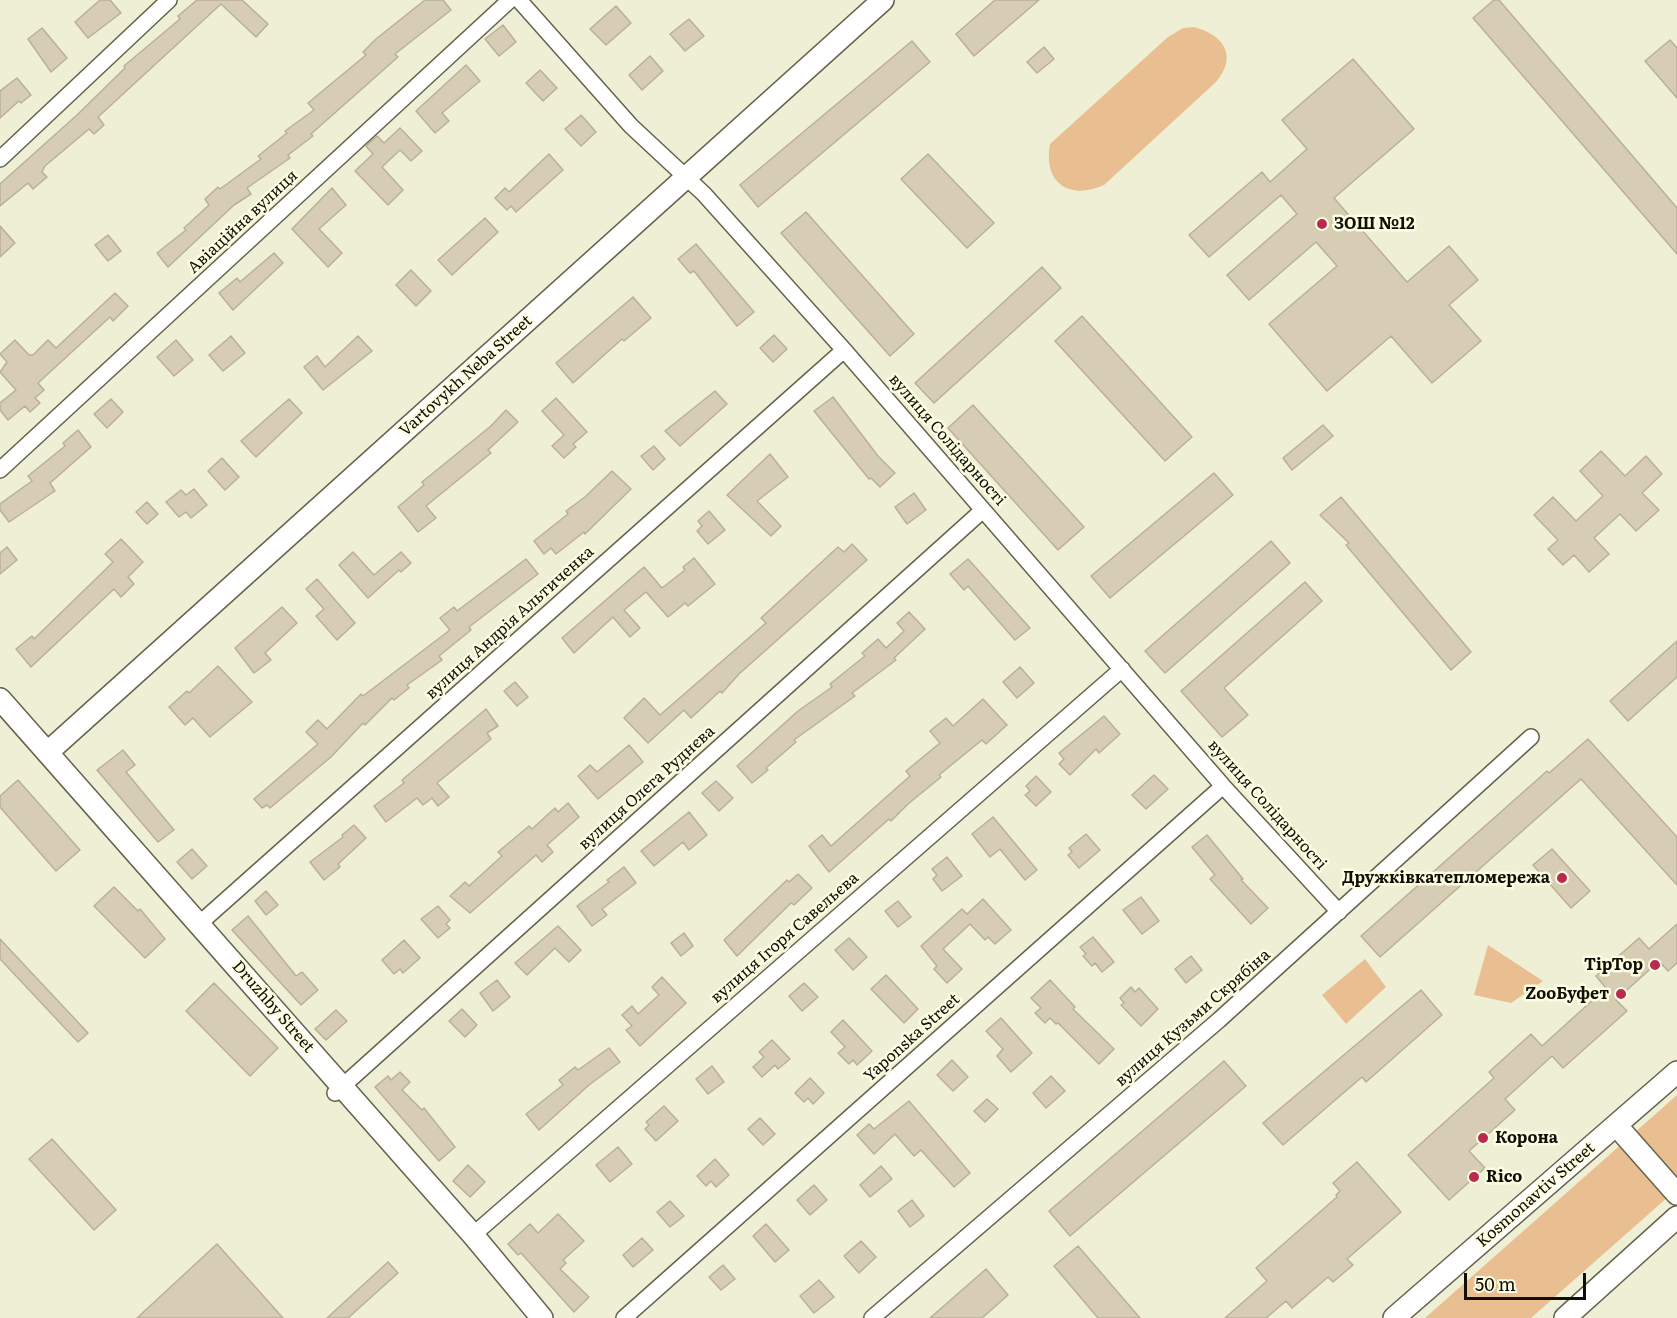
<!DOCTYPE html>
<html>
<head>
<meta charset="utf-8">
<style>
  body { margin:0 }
  #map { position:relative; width:1677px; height:1318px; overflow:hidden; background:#efefd5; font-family:Literata,serif }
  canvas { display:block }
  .scale { position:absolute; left:1464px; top:1273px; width:122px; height:27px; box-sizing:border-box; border:3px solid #100f07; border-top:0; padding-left:8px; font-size:18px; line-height:21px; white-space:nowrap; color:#100f07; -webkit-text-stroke:4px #fdfde2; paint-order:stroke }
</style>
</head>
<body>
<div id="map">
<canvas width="1677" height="1318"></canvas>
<div class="scale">50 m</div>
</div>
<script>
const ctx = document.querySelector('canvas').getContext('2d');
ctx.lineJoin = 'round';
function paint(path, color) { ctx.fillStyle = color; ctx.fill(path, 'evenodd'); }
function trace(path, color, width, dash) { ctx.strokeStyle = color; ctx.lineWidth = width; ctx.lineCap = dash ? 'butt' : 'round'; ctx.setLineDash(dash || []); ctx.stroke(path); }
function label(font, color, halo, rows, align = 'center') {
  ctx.font = font + ' Literata,serif'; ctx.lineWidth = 5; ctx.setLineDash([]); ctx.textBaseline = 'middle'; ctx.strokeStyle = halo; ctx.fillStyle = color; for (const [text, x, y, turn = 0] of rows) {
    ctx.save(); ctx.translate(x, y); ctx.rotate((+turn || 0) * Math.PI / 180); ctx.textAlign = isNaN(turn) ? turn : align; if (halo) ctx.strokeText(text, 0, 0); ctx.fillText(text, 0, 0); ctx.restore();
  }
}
const green = new Path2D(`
  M1194 27C1224 35 1238 56 1216 82L1104 185C1068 201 1043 182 1050 144L1168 37 1183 28Z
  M1488 945 1543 981 1511 1003 1474 995Z
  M1365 959 1386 987 1346 1024 1322 995Z
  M1677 1095V1189L1531 1318H1425Z`);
const building = new Path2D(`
  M100 0H110L121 13 88 38 75 22Z
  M197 0H242L268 24 256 37 221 4 98 117 104 125 94 134 89 129 45 166 42 172 47 177 33 189 28 183 0 206V184L77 115 125 68 124 66 180 19 178 16Z
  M425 0H443L451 10 395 54 398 57 311 134 313 136 288 155 290 158 247 188 251 194 234 205 168 267 157 253 186 230 184 228 209 205 205 199 218 187 220 189 261 159 258 156 287 133 285 131 314 110 308 103 366 55 363 52 376 39Z
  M995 0H1039L974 56 956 34Z
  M1494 0H1499L1677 208V254L1473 18Z
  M616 6 631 23 606 45 590 29Z
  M689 19 704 36 685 51 670 34Z
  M503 25 516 42 499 56 485 39Z
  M42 28 67 58 51 72 28 39Z
  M1670 40 1677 48V98L1645 61Z
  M912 41 930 62 758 207 740 185Z
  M1044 47 1054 59 1037 73 1027 62Z
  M650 56 663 71 642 90 629 75Z
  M1353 59 1414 129 1334 198 1407 282 1449 246 1478 280 1449 305 1481 341 1432 383 1391 336 1327 391 1269 324 1337 266 1316 242 1249 300 1227 275 1297 214 1281 195 1209 257 1189 235 1262 172 1270 182 1307 149 1282 120Z
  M466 65 480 81 442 113 449 121 435 133 416 111Z
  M540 70 557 88 543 101 526 83Z
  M17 78 31 95 21 103 19 101 0 118V91Z
  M581 115 596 132 581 146 565 129Z
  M400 128 422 151 411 161 400 150 382 167 403 190 388 205 355 171 373 154 366 146 377 136 384 143Z
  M549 154 563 170 516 212 511 206 507 210 495 198 505 188 509 192Z
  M928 154 994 223 967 248 901 179Z
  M332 188 346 205 319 229 342 253 328 267 292 229Z
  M806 212 914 334 890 356 781 233Z
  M485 218 498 232 452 275 438 260Z
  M0 226 15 243 0 257Z
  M108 235 121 251 108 261 95 245Z
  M696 244 754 312 737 326 694 271 690 273 678 259Z
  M274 253 283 263 233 310 219 293 237 278 240 282Z
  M1042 267 1061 288 934 403 915 383Z
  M411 270 431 291 416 306 396 285Z
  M115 293 128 306 113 321 110 317 38 383 44 390 35 398 40 403 30 412 25 406 8 420 0 410V403L16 390 0 372 7 362 0 354 15 340 29 355H33L48 340 56 348Z
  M633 297 651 318 624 341 622 339 573 383 556 363Z
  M1082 316 1192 437 1165 461 1055 341Z
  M774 335 787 349 773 362 760 348Z
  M231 336 245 353 223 371 209 355Z
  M358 336 372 351 323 390 304 367 317 356 325 367Z
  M176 340 193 360 174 376 157 357Z
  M715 391 727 404 680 446 665 431Z
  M833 397 878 456 895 473 880 487 871 478 869 479 814 411Z
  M556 398 587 432 573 444 576 447 564 458 552 446 564 435 542 411Z
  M111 399 123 412 107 428 94 414Z
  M289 399 302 413 256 457 241 441Z
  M973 405 1084 527 1058 550 948 428Z
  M506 410 518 422 488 450 491 453 426 506 436 518 418 532 398 507 424 485 422 482 491 426Z
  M1323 425 1333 436 1292 470 1283 458Z
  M78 430 91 447 50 483 55 491 9 522 0 510V504L32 481 28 476 65 446 63 443Z
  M654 446 665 459 653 470 641 456Z
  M1601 451 1625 476 1646 456 1662 474 1642 493 1659 510 1636 531 1620 514 1594 538 1609 554 1589 572 1574 555 1563 565 1548 549 1558 540 1534 515 1553 497 1576 521 1603 496 1580 471Z
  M770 454 788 477 757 501 781 526 771 536 727 495Z
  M222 458 239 477 225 490 208 471Z
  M612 471 631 489 585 534 584 532 556 554 551 548 544 554 534 541 568 514 566 511 585 497Z
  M1214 473 1233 495 1110 598 1091 576Z
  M194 489 207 505 191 518 186 512 179 517 166 502 181 490 186 495Z
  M914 493 926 510 907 524 895 507Z
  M1341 497 1471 652 1451 670 1346 545 1349 543 1320 515Z
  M147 502 158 514 147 524 136 512Z
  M709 511 725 530 708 544 697 531 702 526 698 521Z
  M121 539 143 562 128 577 134 584 121 597 114 589 31 667 16 649 32 636 34 639 108 567 113 562 105 554Z
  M1271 541 1290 563 1165 673 1145 651Z
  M852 544 867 560 739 674 722 693 720 691 691 718 684 710 648 743 624 718 644 698 660 715 766 623 761 618 838 547 844 552Z
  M7 547 17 560 0 574V553Z
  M353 552 374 575 401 552 411 563 401 572 399 570 368 598 339 565Z
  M694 558 715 584 688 606 685 603 668 617 646 592 624 610 640 628 630 637 613 617 574 653 562 638 644 567 662 588 685 570 683 567Z
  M526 559 538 574 469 627 471 630 439 656 442 660 407 685 409 688 394 700 392 698 365 725 363 723 331 757 270 808 267 805 262 808 254 799 318 744 306 732 318 720 327 729 361 694 363 696 450 630 440 618 454 607 457 611Z
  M968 559 1030 628 1015 640 968 586 964 590 950 574Z
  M317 579 355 623 337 640 316 616 324 609 306 589Z
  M1305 582 1322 601 1224 688 1248 715 1222 737 1181 691Z
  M282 607 297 623 265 653 271 660 254 673 235 648Z
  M909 612 925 629 894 658 896 660 852 693 855 696 794 740 796 742 766 768 768 770 752 783 737 766 798 711 832 687 830 684 865 656 862 653 878 639 886 648 904 631 897 623Z
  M1677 641V677L1628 721 1610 701Z
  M218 666 252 702 210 737 193 718 185 725 169 707 187 691 189 693Z
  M1020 667 1034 683 1017 698 1003 682Z
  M515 682 528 697 517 706 504 691Z
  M983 699 1007 725 986 744 982 740 939 775 941 777 908 804 891 821 889 819 829 872 809 846 822 835 831 846 910 776 906 771 940 743 930 731 946 718 953 726Z
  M486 709 498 726 487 733 491 739 437 783 449 797 438 806 432 798 423 805 417 798 386 822 374 806 404 783 402 780Z
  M1104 716 1120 734 1099 753 1096 749 1070 775 1059 764 1064 759 1059 753Z
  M1588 739 1677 837V885L1581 779 1380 957 1361 936 1547 771 1549 773Z
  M629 745 643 762 598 799 578 776 590 765 597 772Z
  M123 750 135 765 126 772 174 830 158 842 97 770Z
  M1154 775 1168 789 1146 809 1132 795Z
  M1036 776 1051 792 1036 806 1025 795 1030 791 1026 786Z
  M18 780 80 850 56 871 0 807V796Z
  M716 781 733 798 719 811 702 793Z
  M568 803 579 817 547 845 553 852 542 862 536 855 470 913 450 896 465 882 469 886 502 856 498 852 529 826 532 829 555 808 558 812Z
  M689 812 707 835 689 850 683 842 654 866 641 851Z
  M993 817 1037 870 1025 880 1000 849 990 857 972 834Z
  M354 825 366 838 338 864 340 867 324 880 310 862 343 837 342 835Z
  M1086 834 1100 850 1079 868 1068 855 1072 852 1069 848Z
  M1207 835 1243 879 1241 880 1268 908 1251 924 1210 879 1215 875 1192 847Z
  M192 849 207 866 192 879 177 862Z
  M1552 849 1590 891 1571 908 1533 865Z
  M947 857 962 876 942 891 933 879 937 875 932 869Z
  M624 867 636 883 602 909 607 915 592 926 577 906 609 882 607 880Z
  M798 874 812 888 794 905 791 903 737 956 724 940 787 880 789 882Z
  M114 887 138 911 140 909 165 939 145 958 94 906Z
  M266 891 278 905 266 915 255 901Z
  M1141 897 1159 921 1142 934 1123 910Z
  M983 899 1011 930 995 944 988 937 985 940 970 924 943 949 962 969 947 983 934 969 937 966 921 946 962 909 967 914Z
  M898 901 911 917 898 927 885 911Z
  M438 906 450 920 446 924 450 928 438 938 421 919Z
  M248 916 296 976 302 972 318 990 301 1005 232 930Z
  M1677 924V963L1668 971 1659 961 1616 1000 1627 1011 1563 1068 1552 1056 1505 1099 1515 1110 1469 1151 1485 1168 1449 1200 1408 1155 1494 1078 1489 1072 1531 1034 1542 1046 1606 988 1596 976 1639 938 1649 949Z
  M558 926 581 950 569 962 555 948 527 975 515 963Z
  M684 933 693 946 681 956 671 943Z
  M1093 937 1114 962 1102 972 1095 963 1092 966 1083 956 1086 954 1080 947Z
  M849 938 867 957 853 970 835 950Z
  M0 939 88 1033 78 1042 0 959Z
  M404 940 420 958 403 973 400 969 394 974 382 960Z
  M1191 956 1202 970 1186 983 1175 969Z
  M886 975 918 1009 904 1023 871 989Z
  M662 977 686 1003 640 1046 626 1030 632 1026 622 1015 632 1006 638 1014 659 995 652 987Z
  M497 980 510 997 493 1011 480 993Z
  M1050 980 1075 1007 1073 1009 1114 1049 1099 1064 1058 1023 1056 1024 1050 1018 1045 1023 1035 1013 1041 1008 1031 998Z
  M214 983 278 1048 250 1076 186 1011Z
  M804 983 818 997 802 1011 789 996Z
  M1131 987 1135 992 1139 988 1158 1009 1141 1026 1121 1005 1124 1003 1120 998Z
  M1421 990 1442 1015 1366 1082 1362 1077 1283 1145 1263 1123Z
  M462 1009 477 1025 465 1037 449 1021Z
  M336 1010 347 1021 326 1040 315 1029Z
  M1001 1018 1032 1053 1011 1072 997 1056 1003 1049 986 1031Z
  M843 1020 872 1051 857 1065 853 1060 849 1064 838 1053 845 1047 831 1032Z
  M772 1040 790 1059 778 1069 775 1065 762 1077 753 1067 764 1057 759 1052Z
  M609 1048 620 1062 589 1085 539 1130 526 1114 563 1085 559 1080 575 1067 578 1070Z
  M952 1060 968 1077 953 1091 937 1075Z
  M1224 1061 1246 1086 1070 1236 1049 1211Z
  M712 1066 724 1082 708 1094 696 1079Z
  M400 1072 410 1082 402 1090 422 1110 424 1108 455 1147 439 1161 375 1087 388 1076 391 1080Z
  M1051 1076 1065 1091 1046 1108 1033 1093Z
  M810 1078 824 1093 813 1104 808 1098 804 1102 795 1093Z
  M987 1099 998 1109 985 1122 974 1111Z
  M909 1101 970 1173 954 1187 921 1150 914 1156 895 1134 874 1154 857 1135 869 1124 874 1129Z
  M664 1106 678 1121 656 1141 645 1129 649 1125 646 1122Z
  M760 1118 775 1134 763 1145 748 1129Z
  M52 1139 116 1210 94 1230 29 1159Z
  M618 1147 632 1164 610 1182 596 1165Z
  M715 1159 729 1175 716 1187 711 1181 706 1186 697 1176Z
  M1357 1162 1401 1212 1347 1259 1353 1265 1333 1282 1328 1277 1292 1308 1286 1301 1266 1318H1225L1267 1281 1256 1268 1337 1197 1336 1195 1340 1191 1333 1183Z
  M468 1165 485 1182 470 1197 453 1181Z
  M881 1166 892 1179 870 1197 860 1185Z
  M814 1185 827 1200 810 1215 797 1200Z
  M912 1200 924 1216 910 1227 898 1211Z
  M670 1201 684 1216 670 1227 657 1212Z
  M558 1214 584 1241 563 1260 566 1263 560 1269 589 1297 574 1312 521 1253 518 1255 508 1244 530 1224 538 1233Z
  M766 1224 789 1250 775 1262 753 1236Z
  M642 1238 653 1250 633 1267 623 1255Z
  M861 1241 876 1257 859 1273 844 1256Z
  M217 1244 283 1318H137Z
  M1078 1246 1140 1318H1098L1054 1266Z
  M388 1262 398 1273 348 1318H327Z
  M723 1265 735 1279 721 1290 709 1277Z
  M986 1269 1008 1295 982 1318H930Z
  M819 1280 834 1297 814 1313 800 1296Z`);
const street = new Path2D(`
  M519 0 631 126 704 194 844 350 1223 786 1339 912
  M0 159 169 0
  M0 470 510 0
  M199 924 844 350
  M335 1093 983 510
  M473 1235 1122 669
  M624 1318 1223 786
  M872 1318 1219 1020 1531 737`);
const secondary = new Path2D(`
  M0 699 473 1235 542 1318
  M48 752 883 0
  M1616 1125 1677 1194
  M1394 1318 1677 1072
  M1565 1318 1677 1217`);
const markers = [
  [1322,224,6,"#ba2a50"],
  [1562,878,6,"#ba2a50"],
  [1655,965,6,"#ba2a50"],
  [1621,994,6,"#ba2a50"],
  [1483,1138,6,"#ba2a50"],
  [1474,1177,6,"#ba2a50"]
];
const streetNames = [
  ["Авіаційна вулиця",243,222,-43],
  ["Vartovykh Neba Street",466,376,-42],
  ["вулиця Солідарності",947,440,49],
  ["вулиця Андрія Альтиченка",510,623,-42],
  ["вулиця Олега Руднєва",647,788,-42],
  ["вулиця Солідарності",1267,805,48],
  ["вулиця Ігоря Савельєва",785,938,-41],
  ["Druzhby Street",273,1007,49],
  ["вулиця Кузьми Скрябіна",1193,1018,-41],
  ["Yaponska Street",912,1038,-42],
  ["Kosmonavtiv Street",1536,1195,-41]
];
const poiNames = [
  ["ЗОШ №12",1334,224],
  ["Дружківкатепломережа",1550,878,"right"],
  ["TipTop",1643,965,"right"],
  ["ZooБуфет",1609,994,"right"],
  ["Корона",1495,1138],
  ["Rico",1486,1177]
];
paint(green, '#e9be90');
paint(building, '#d7cdb5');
trace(building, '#bab099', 1.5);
trace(street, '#64644d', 18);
trace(secondary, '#64644d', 24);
trace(street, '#fff', 15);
trace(secondary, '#fff', 21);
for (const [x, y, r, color] of markers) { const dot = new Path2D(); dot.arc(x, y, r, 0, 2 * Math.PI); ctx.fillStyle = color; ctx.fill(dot); trace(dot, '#fdfde2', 2); }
label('16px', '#100f07', '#fdfde2', streetNames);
label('bold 16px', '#100f07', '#fdfde2', poiNames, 'left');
</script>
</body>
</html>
